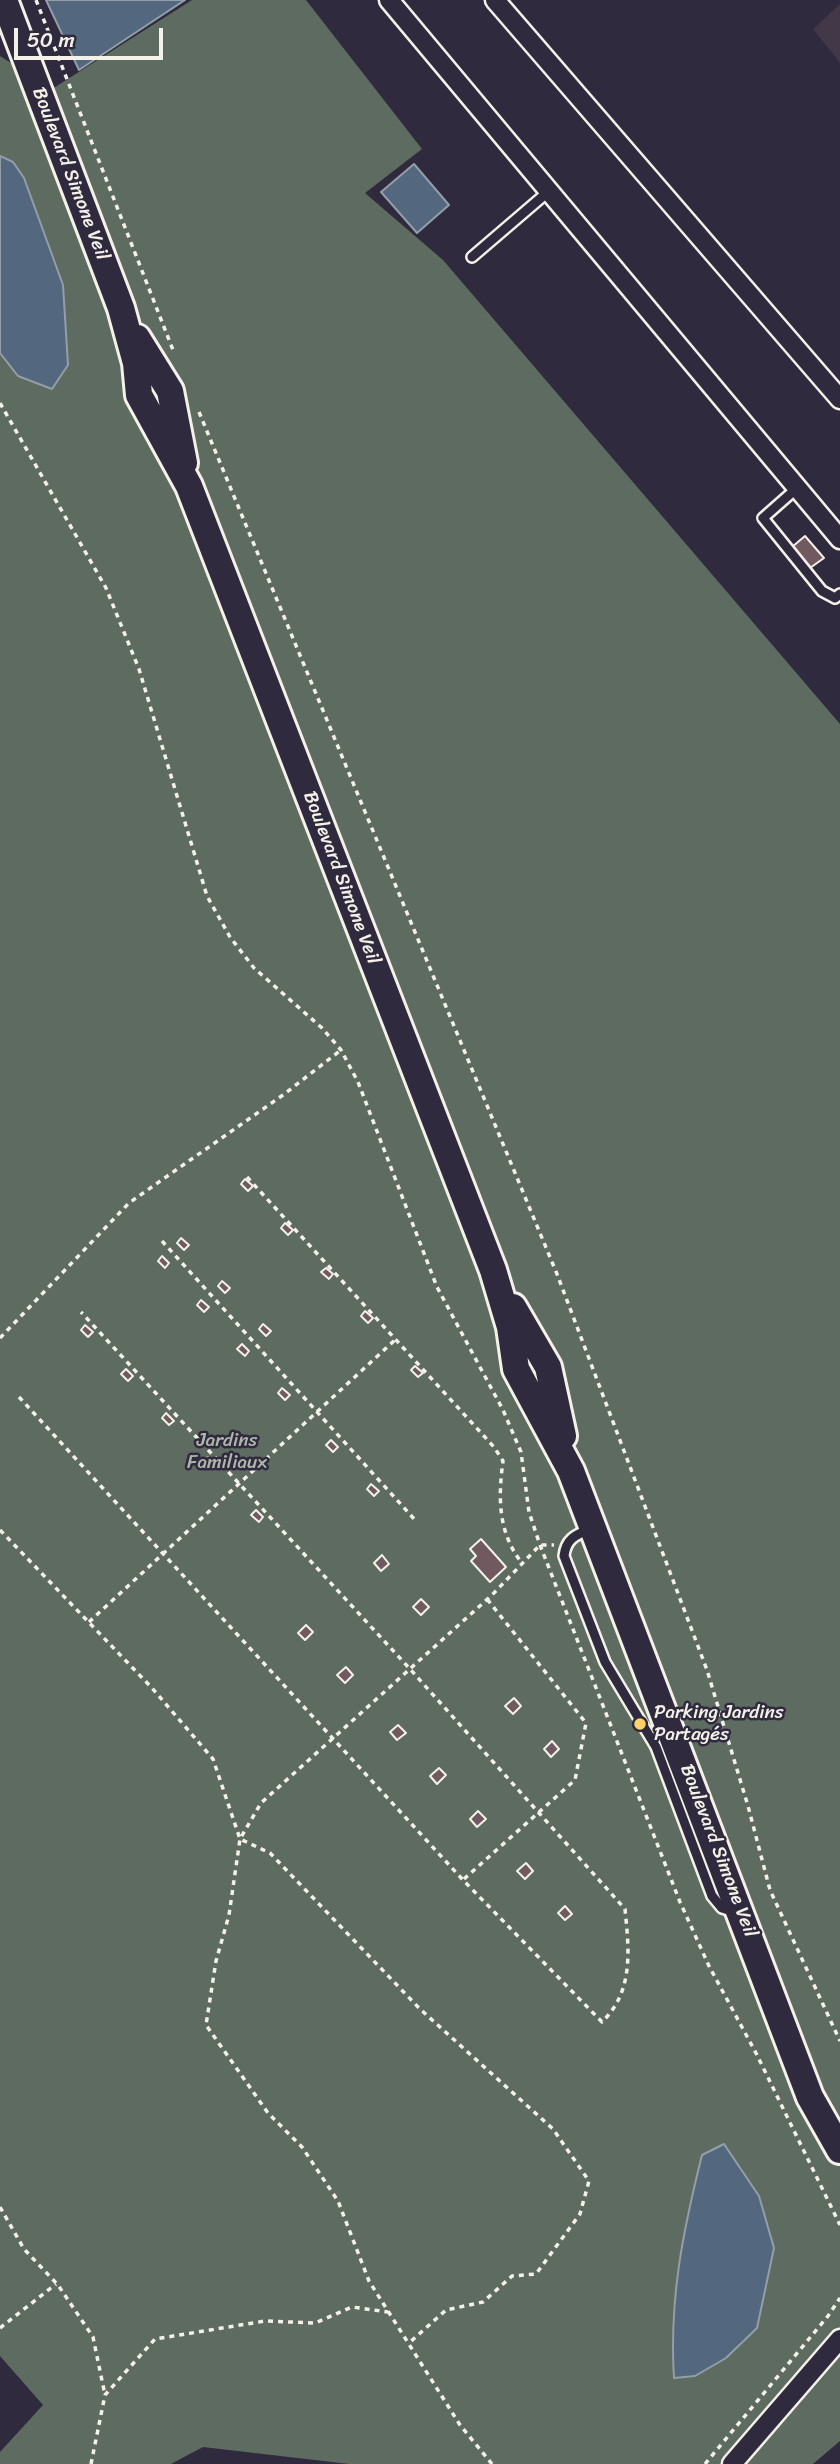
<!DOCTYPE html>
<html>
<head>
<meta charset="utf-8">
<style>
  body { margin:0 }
  #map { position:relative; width:840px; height:2464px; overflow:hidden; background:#2f2a3d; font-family:Sriracha,sans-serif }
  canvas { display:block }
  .scale { position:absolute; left:14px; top:28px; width:149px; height:32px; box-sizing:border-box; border:4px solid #f4f1e8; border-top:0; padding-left:9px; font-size:21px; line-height:24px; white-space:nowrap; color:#f4f1e8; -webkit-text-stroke:5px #2f2a3d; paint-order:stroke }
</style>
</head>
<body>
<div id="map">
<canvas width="840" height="2464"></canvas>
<div class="scale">50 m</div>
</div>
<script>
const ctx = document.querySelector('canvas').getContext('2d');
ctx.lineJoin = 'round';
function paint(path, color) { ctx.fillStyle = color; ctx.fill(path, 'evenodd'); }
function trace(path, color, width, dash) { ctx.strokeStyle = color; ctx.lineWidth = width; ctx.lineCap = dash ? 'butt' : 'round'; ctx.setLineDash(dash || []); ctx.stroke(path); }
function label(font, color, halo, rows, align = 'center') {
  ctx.font = font + ' Sriracha,sans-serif'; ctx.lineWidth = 5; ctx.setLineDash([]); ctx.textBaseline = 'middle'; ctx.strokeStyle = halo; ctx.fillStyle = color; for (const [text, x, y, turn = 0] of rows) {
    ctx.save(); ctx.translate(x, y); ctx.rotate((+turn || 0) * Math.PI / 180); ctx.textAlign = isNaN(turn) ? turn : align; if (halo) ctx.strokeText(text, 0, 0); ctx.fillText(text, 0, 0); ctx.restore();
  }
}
const built = new Path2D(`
  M840 4V63L813 29Z`);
const green = new Path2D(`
  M192 0H306L422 149 365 193 443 260 840 724V2441L813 2464H349L203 2447 171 2464H0V2452L43 2405 0 2356V56L52 89Z`);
const water = new Path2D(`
  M46 0H185L79 70Z
  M0 156 13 162 24 178 63 285 68 365 52 389 18 376 0 353Z
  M414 164 449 205 417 233 381 192Z
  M724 2144 759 2196 774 2248 757 2328 726 2358 695 2376 674 2378C669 2299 683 2231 702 2155Z`);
const building = new Path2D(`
  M805 536 824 558 810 568 792 547Z
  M245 1179 253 1186 248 1191 241 1184Z
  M285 1223 293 1230 288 1235 281 1228Z
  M181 1238 189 1245 184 1250 177 1243Z
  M162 1256 169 1263 165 1268 158 1261Z
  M326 1268 333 1274 329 1279 321 1272Z
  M222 1281 230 1288 225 1293 218 1286Z
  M201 1300 209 1307 204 1312 197 1305Z
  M365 1311 373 1318 368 1323 361 1316Z
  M263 1324 271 1331 266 1336 259 1329Z
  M85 1325 93 1332 88 1337 81 1330Z
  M242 1344 249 1351 245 1356 237 1349Z
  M415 1366 423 1373 418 1377 411 1370Z
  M126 1369 133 1376 128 1381 121 1374Z
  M282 1388 290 1395 285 1400 278 1393Z
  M166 1413 174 1421 169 1425 162 1418Z
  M331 1440 338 1447 333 1452 326 1445Z
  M208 1457 215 1464 210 1469 203 1462Z
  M371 1484 379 1491 374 1496 367 1489Z
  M256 1510 263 1517 259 1522 251 1515Z
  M481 1539 506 1567 490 1582 471 1561 476 1556 470 1549Z
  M382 1555 389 1564 381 1571 374 1563Z
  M421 1599 429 1607 421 1615 413 1607Z
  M306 1625 313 1632 305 1640 298 1633Z
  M346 1667 353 1675 345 1683 337 1675Z
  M514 1698 521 1706 513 1714 505 1706Z
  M398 1725 406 1733 397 1740 390 1732Z
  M552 1741 559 1749 551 1757 544 1749Z
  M439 1768 446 1775 437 1784 430 1776Z
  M478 1811 486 1819 477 1827 470 1819Z
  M526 1863 533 1871 525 1879 517 1871Z
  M565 1906 572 1914 565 1920 558 1913Z`);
const path = new Path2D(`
  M36 0 173 350
  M0 403 106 588 139 669 207 896 230 937 254 968 322 1028 341 1050 358 1082 437 1287 503 1410 521 1452 529 1512 540 1545 680 1902 709 1966 757 2055 840 2225
  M199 412 557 1274 707 1670 748 1806 770 1890 840 2041
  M247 1177 494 1447 503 1461C498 1498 498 1533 522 1563
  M162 1241 416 1521
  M0 1338 129 1203 283 1095 341 1050
  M19 1397 463 1880 602 2022C634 1991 629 1950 625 1909L410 1669 81 1312
  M0 1530 152 1688 213 1759 240 1839 270 1853 420 2009 553 2129 589 2181 580 2214 536 2274 512 2276 483 2302 446 2310 409 2343
  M89 1622 396 1339
  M464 1879 575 1780 586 1723 487 1599
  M0 2207 24 2249 58 2285 93 2337 105 2395
  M0 2328 56 2284
  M91 2464 105 2395 155 2339 265 2321 315 2323 352 2307 388 2312
  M492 2464 460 2425 369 2281 338 2201 302 2147 268 2113 206 2025 216 1961 229 1915 240 1839 261 1803 492 1595 540 1545H554
  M705 2464 828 2316 840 2298`);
const service = new Path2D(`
  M472 257 549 191
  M797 488 763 518 822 591 835 598 840 594
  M592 1528C576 1535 566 1538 564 1556L605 1662 656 1747 712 1896 722 1908 735 1912`);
const minor = new Path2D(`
  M389 0 840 539
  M495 0 840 399
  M732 2464 840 2339`);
const secondary = new Path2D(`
  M4 0 121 308 136 363 139 395 189 486 493 1270 510 1327 516 1369 571 1471 810 2097 840 2150
  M137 338 170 391 184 463
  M513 1307 548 1367 563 1436`);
const markers = [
  [640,1724,7,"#ffd166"]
];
const streetNames = [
  ["Boulevard Simone Veil",70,174,69],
  ["Boulevard Simone Veil",341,878,69],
  ["Boulevard Simone Veil",718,1851,69]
];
const parkNames = [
  ["Jardins",227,1441],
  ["Familiaux",227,1463]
];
const poiNames = [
  ["Parking Jardins",654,1713],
  ["Partagés",654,1735]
];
paint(built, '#423847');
paint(green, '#5e6b61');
paint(water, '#53677e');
trace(water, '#939ea8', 2);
paint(building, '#70595f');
trace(building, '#f4f1e8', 2);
trace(service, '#f4f1e8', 14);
trace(minor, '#f4f1e8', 23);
trace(secondary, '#f4f1e8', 32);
trace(path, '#f4f1e8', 3.5, [5, 5]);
trace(service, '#2f2a3d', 9);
trace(minor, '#2f2a3d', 18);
trace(secondary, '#2f2a3d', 26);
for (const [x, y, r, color] of markers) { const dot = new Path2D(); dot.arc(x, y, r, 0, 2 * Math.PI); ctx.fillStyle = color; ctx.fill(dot); trace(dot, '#2f2a3d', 2.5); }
label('19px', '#f4f1e8', '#2f2a3d', streetNames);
label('19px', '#b0b5ab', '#2f2a3d', parkNames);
label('19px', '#f4f1e8', '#2f2a3d', poiNames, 'left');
</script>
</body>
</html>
